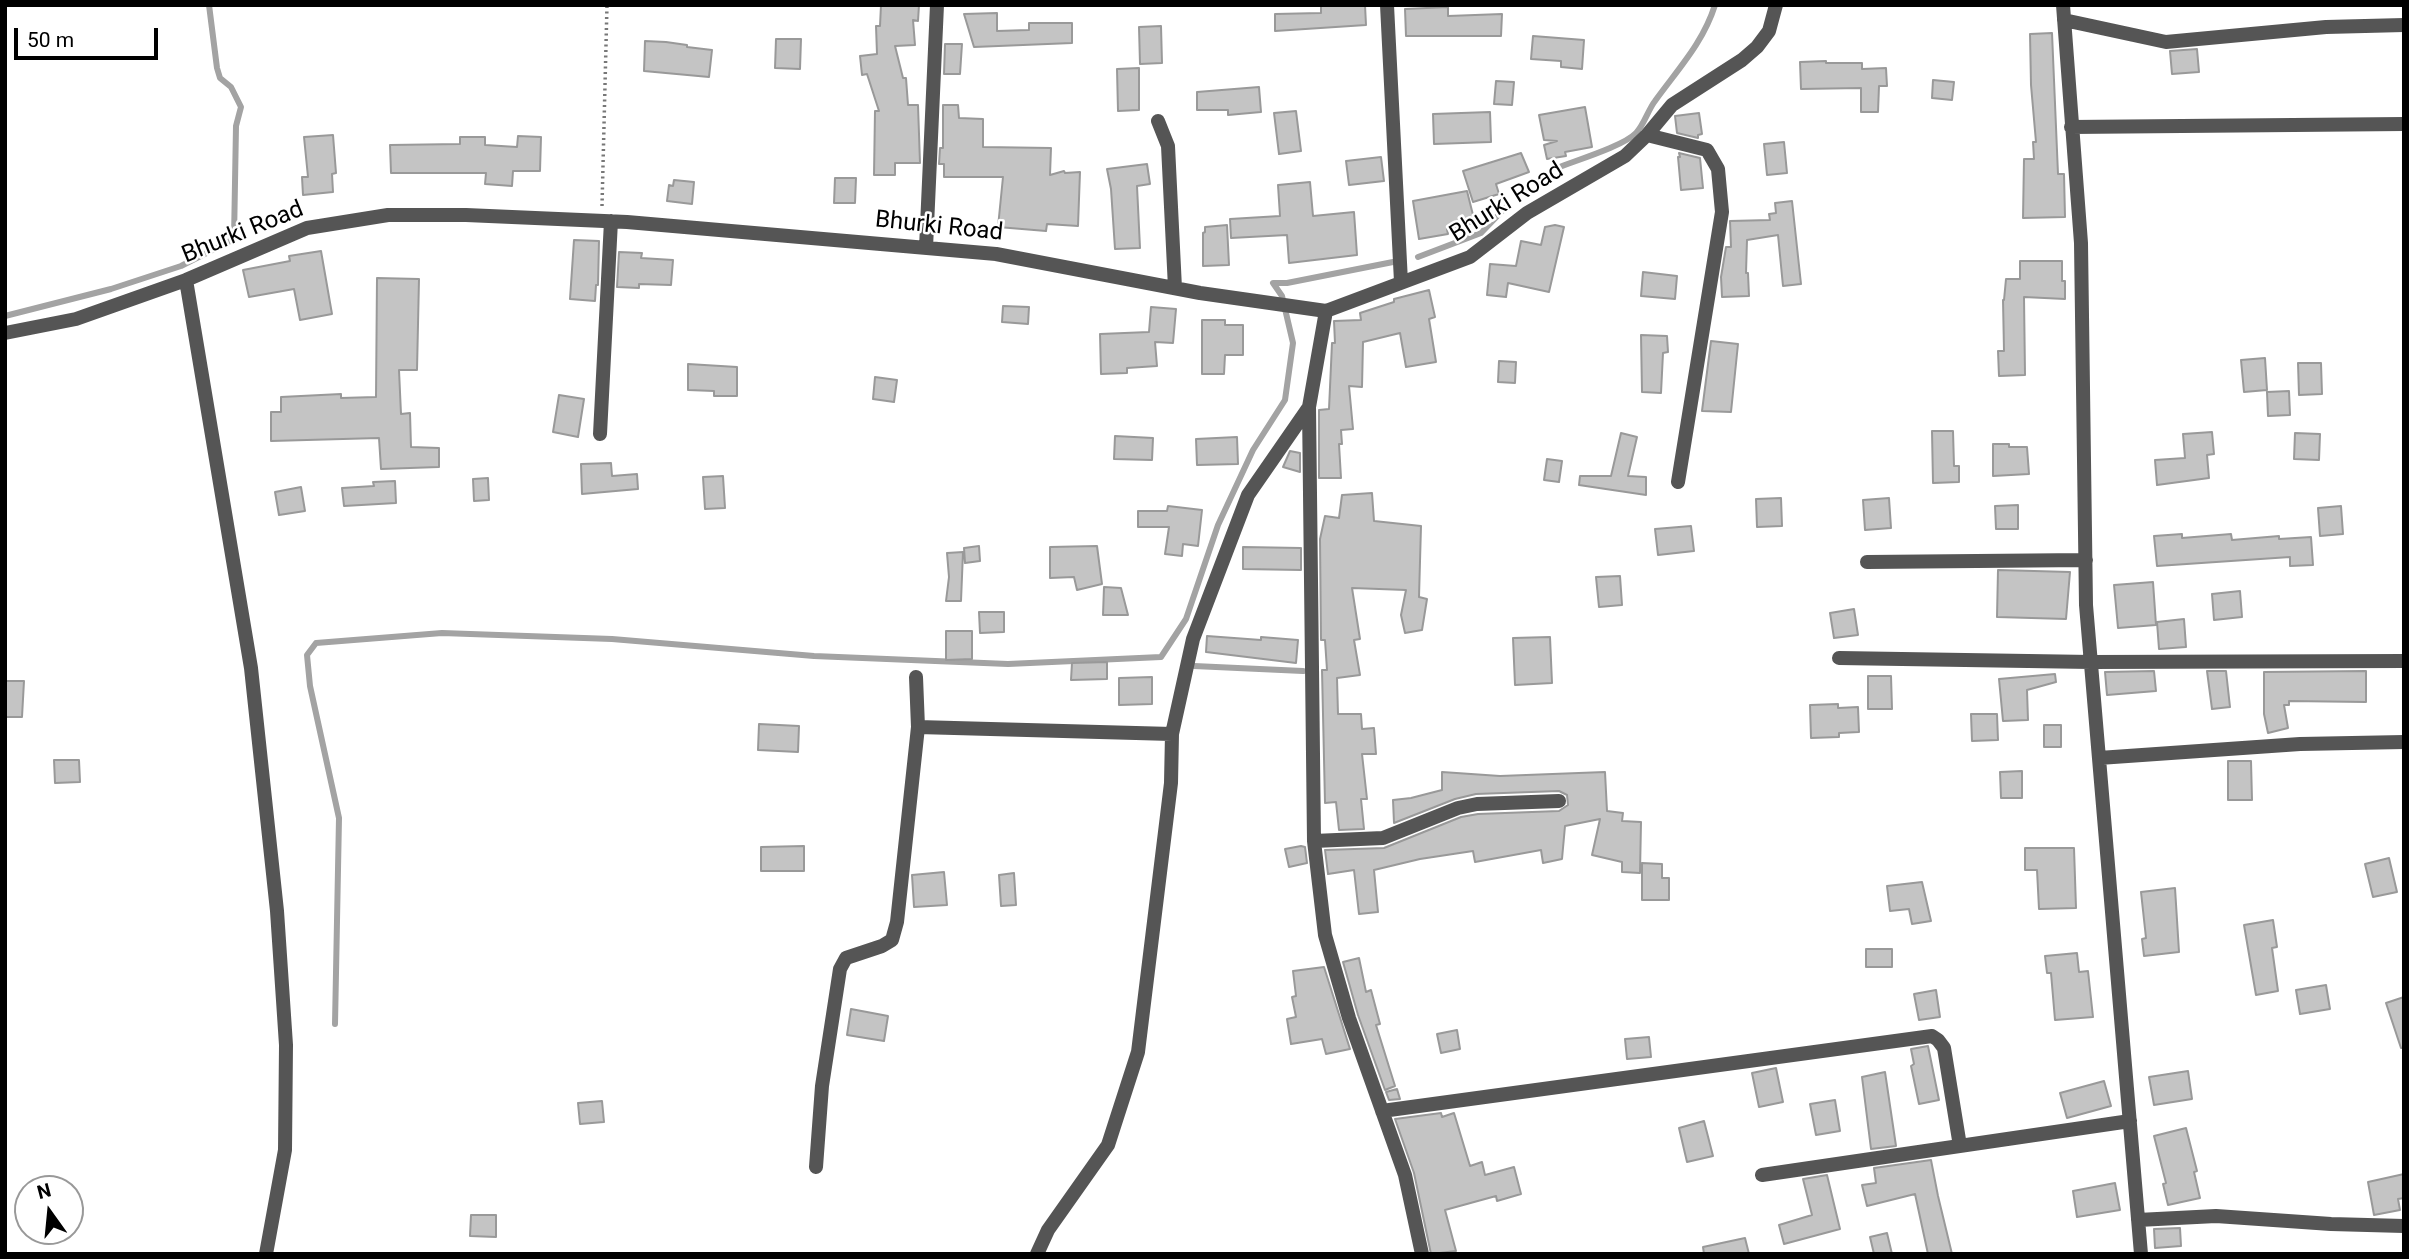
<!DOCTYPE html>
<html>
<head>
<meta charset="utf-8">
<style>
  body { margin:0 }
  #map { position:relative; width:2409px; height:1259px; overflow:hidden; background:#fff; font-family:Roboto,sans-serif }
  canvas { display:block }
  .frame { position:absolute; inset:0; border:7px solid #000; pointer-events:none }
  .north { position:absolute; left:14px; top:1175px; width:70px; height:70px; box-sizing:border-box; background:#fff; border:2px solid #999; border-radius:50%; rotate:345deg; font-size:19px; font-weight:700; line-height:28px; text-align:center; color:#000 }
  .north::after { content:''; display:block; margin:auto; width:24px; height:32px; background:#000; clip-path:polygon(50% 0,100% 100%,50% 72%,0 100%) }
  .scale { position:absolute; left:14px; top:28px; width:144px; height:32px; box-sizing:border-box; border:4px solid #000; border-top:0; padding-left:9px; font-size:21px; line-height:24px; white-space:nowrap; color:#000; -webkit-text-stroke:5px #fff; paint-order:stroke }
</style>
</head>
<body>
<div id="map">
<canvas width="2409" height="1259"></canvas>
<div class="frame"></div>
<div class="north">N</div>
<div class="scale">50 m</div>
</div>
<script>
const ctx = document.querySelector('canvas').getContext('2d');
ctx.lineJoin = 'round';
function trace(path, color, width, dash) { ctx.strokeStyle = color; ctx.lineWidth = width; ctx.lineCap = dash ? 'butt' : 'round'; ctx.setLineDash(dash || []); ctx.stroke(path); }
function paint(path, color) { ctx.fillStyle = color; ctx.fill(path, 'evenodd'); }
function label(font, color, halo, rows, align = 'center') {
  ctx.font = font + ' Roboto,sans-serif'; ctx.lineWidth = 5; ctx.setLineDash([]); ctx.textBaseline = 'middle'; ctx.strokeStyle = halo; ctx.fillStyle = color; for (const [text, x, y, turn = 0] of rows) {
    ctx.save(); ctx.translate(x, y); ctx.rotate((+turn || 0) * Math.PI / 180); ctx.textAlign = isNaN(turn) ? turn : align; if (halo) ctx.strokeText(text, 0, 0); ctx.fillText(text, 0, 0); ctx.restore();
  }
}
const stream = new Path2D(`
  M1557 168C1574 161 1624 146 1636 133 1644 125 1648 110 1655 101 1678 69 1703 43 1715 5
  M1418 257 1481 233 1507 206
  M5 316 111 289 181 266 234 239 236 126 241 107 231 87 220 78 217 68 209 5
  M1194 666 1303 671
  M335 1024 339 818 310 686 307 655 316 643 442 633 612 639 814 656 1008 664 1161 657 1186 619 1218 525 1253 450 1285 400 1293 343 1282 296 1273 283H1287L1393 262`);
const building = new Path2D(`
  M881 5H919L918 21 913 20 915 45 895 46 903 78H906L908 105H918L920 163H895V175H874L875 111H879L867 74 862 75 860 56 877 54 876 26H880Z
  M1321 5H1365L1366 25 1275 31V14L1321 13Z
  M1448 7V16L1502 14 1501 36H1406L1405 9Z
  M997 13V31L1029 30V23H1072V43L974 47 964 14Z
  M1161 26 1162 63 1140 64 1139 27Z
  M2052 33 2058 174H2064L2065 217 2023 218 2024 159H2034L2033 142H2036L2031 85 2030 34Z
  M1533 36 1584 40 1582 69 1561 67V61L1531 59Z
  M776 39H801L800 69 775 68Z
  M645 41 666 42 687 45V47L712 50 709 77 644 71Z
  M945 44H962L960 74H944Z
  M2197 49 2199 72 2172 74 2170 51Z
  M1826 61V63H1862V69L1886 68 1887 86H1879L1878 112H1861V88L1801 89 1800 62Z
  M1139 68V110L1118 111 1117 69Z
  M1933 80 1954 82 1952 100 1932 98Z
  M1496 81 1514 82 1512 105 1494 104Z
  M1259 87 1261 112 1228 115V110H1197V92Z
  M943 105H958L959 118 983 119V147L1051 148 1050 175 1064 171 1065 173 1080 172 1078 226 1047 224 1046 231 998 227 1003 177H944V164H939L940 148H943Z
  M1585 107 1592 147 1565 152 1566 156 1547 159 1544 145 1557 141 1544 140 1539 115Z
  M1296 111 1301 151 1279 154 1274 113Z
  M1490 112 1491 142 1434 144 1433 114Z
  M1699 113 1702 134 1698 135V138L1677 133 1675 116Z
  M333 135 336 173 332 174 333 192 303 195 302 177H308L304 137Z
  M518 136 541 137 540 171H513L512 186 485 184 486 173H391L390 145 460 144V137H485V145L517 147Z
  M1784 142 1787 173 1767 175 1764 144Z
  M1521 153 1529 172 1496 184 1499 194 1473 202 1463 171Z
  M1679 153 1700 158 1703 188 1681 190 1678 157H1680Z
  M1381 157 1384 181 1349 185 1346 161Z
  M1147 164 1150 184 1137 186 1140 248 1115 249 1111 189 1107 169Z
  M835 178H856L855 203H834Z
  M674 180 694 182 692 204 667 201 669 185 673 186Z
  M1310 182 1313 216 1354 212 1357 255 1289 263 1287 235 1231 238 1230 219 1280 216 1278 185Z
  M1467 191 1475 223 1447 229 1448 234 1419 239 1413 201Z
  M1792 201 1801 284 1783 286 1778 235 1747 240 1746 273H1748L1749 296 1722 297 1721 277 1726 247H1731L1730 221 1770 220 1769 214 1776 213 1775 203Z
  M1227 225 1229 265 1203 266V233L1205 232V227Z
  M1555 225 1564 227 1549 292 1508 283 1506 297 1487 295 1490 264 1516 266 1521 241 1541 245 1545 227Z
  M574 240 599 241 598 285H596L595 301 570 299Z
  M321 251 332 314 300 320 294 289 249 297 243 270 290 261 289 256Z
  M619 252 642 253 641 258 673 260 671 285 639 284V288L617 287Z
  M2020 261H2062V281H2065V299L2024 297 2025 375 1999 376 1998 351H2004L2003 300H2004L2006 279H2020Z
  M1643 272 1677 276 1675 299 1641 296Z
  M377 278 419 279 417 370H399L401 414 410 413 411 447 439 448V467L381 469 379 438 271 441V412H281V397L341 394V398L376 397Z
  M1429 290 1435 317 1429 319 1436 362 1406 367 1400 333 1363 342 1362 387 1349 386 1353 429 1341 430 1342 444H1339L1341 478H1319V410L1329 409 1332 343H1335L1334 321 1361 320 1360 313 1394 302V299Z
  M1003 306 1029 307 1028 324 1002 322Z
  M1151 307 1176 309 1173 343 1155 342 1157 366 1127 368V373L1101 374 1100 334 1149 332Z
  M1202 320H1225V325H1243V355H1225L1224 374H1202Z
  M1641 335 1667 336 1668 352 1663 353 1661 393 1642 392Z
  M1711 341 1738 344 1731 412 1702 411Z
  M2265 358 2267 390 2244 392 2241 360Z
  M1499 361 1516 362 1515 383 1498 382Z
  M2298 363H2321L2322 394 2299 395Z
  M688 364 737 367V396H714V391L688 390Z
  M875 377 897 380 894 402 873 399Z
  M2289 391 2290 415 2268 416 2267 392Z
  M559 395 584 399 578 437 553 432Z
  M1932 431H1953L1954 466H1959V482L1933 483Z
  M2212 432 2214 454 2207 455 2209 478 2157 485 2155 460 2185 458 2183 434Z
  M1621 433 1637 437 1628 476 1646 477V495L1579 485 1580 476H1611Z
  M2295 433 2320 434 2319 460 2294 459Z
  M1115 436 1153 438 1152 460 1114 459Z
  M1237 437 1238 464 1197 465 1196 439Z
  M1993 444H2009V447H2027L2029 474 1993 476Z
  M1290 451 1300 453V472L1283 467Z
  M1547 459 1562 461 1559 482 1544 480Z
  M611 463 612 476 637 474 638 489 582 494 581 464Z
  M723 476 725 508 705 509 703 477Z
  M488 478 489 500 474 501 473 479Z
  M395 481 396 503 344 506 342 488 374 486 373 482Z
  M301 487 305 511 279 515 275 492Z
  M1372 493 1374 521 1421 526 1419 597 1427 599 1422 630 1405 633 1401 615 1406 590 1352 588 1360 639 1354 640 1360 675 1337 678 1338 714H1361L1362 729 1374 728 1376 754H1362L1367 799H1361L1364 829 1339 830 1336 802 1325 803 1322 670H1327L1325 640H1321L1320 539 1325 516 1339 518 1342 495Z
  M1781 498 1782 526 1757 527 1756 499Z
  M1889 498 1891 528 1865 530 1863 500Z
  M2018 505V529H1996L1995 506Z
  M1168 506 1202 510 1198 546 1183 544 1182 556 1165 554 1169 527H1138V511H1167Z
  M2341 506 2343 534 2320 536 2318 508Z
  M1691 526 1694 551 1658 555 1655 529Z
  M2182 534V538L2231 534 2232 540 2279 536V539L2311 537 2313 565 2290 566V557L2157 566 2154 536Z
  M979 546 980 561 965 563 964 548Z
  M1097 546 1102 584 1077 590 1074 577 1050 578V547Z
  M1243 547 1301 548V570L1243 569Z
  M963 552 961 601H946L949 577 947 553Z
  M1998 570 2070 572 2066 619 1997 617Z
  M1620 576 1622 605 1599 607 1596 577Z
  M2153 582 2156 625 2118 628 2114 585Z
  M1104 587 1121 588 1128 615H1103Z
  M2240 591 2242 617 2214 620 2212 594Z
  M1854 609 1858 635 1834 638 1830 613Z
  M979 612H1004V632L980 633Z
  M2184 619 2186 647 2159 649 2157 622Z
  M946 631H972V659L946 660Z
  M1207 636 1261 640V637L1298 640 1296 663 1206 652Z
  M1550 637 1552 683 1515 685 1513 638Z
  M1107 662V679L1071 680 1072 663Z
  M2154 671 2156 691 2107 695 2105 672Z
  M2207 671H2226L2230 707 2212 709Z
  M2366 671V702L2289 701V705H2284L2288 728 2268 733 2264 714V672Z
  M2055 674 2056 682 2027 690 2028 720 2003 721 1999 679Z
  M1868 676H1891L1892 709H1868Z
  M1152 677V704L1119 705V678Z
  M5 681H24L22 717H5Z
  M1838 704V708L1858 707 1859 732 1839 733V737L1811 738 1810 705Z
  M1971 714H1997L1998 740 1972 741Z
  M759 724 799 726 798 752 758 750Z
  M2044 725H2061V747H2044Z
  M54 760H79L80 782 55 783Z
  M2228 761H2251L2252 800H2228Z
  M2022 771V798H2001L2000 772Z
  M1442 772 1500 776 1605 772 1607 811 1623 813 1622 821 1641 822 1640 873 1622 872V862L1592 855 1600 819 1565 826 1562 859 1543 863 1541 850 1475 862 1473 851 1420 859 1374 870 1378 912 1359 914 1354 870 1328 874 1325 850 1384 848 1461 817 1478 814 1559 811 1568 805 1567 795 1559 791 1476 794 1455 799 1394 823 1393 800 1411 798 1442 790Z
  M804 846V871H761V847Z
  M1301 846 1305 847 1307 863 1289 867 1285 849Z
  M2025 848H2074L2076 908 2039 909 2037 870H2025Z
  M2389 858 2397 892 2373 897 2365 864Z
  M1642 863 1662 864V878H1669V900H1642Z
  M944 872 947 905 914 907 912 875Z
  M1014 873 1016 905 1001 906 999 875Z
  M1922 882 1931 921 1912 924 1909 909 1890 911 1887 886Z
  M2175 888 2179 952 2144 956 2142 939 2146 938 2141 892Z
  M2273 920 2277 947 2272 948 2278 991 2256 995 2244 925Z
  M1866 949H1892V967H1866Z
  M2077 953 2079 972 2088 971 2093 1017 2055 1020 2051 973H2047L2045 956Z
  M1359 958 1366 992 1371 990 1380 1024 1376 1025 1395 1086 1385 1090 1358 1015 1343 962Z
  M1324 967 1350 1049 1326 1054 1322 1039 1291 1044 1287 1019 1296 1017 1292 997 1296 996 1293 971Z
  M2326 985 2330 1009 2300 1014 2296 990Z
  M1936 990 1940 1017 1919 1020 1914 994Z
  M2404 997V1048H2401L2386 1003Z
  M851 1009 888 1016 884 1041 847 1035Z
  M1457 1030 1460 1049 1441 1053 1437 1034Z
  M1649 1037 1651 1057 1627 1059 1625 1039Z
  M1928 1046 1939 1100 1919 1104 1911 1066 1914 1064 1911 1049Z
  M1776 1068 1783 1102 1759 1107 1752 1073Z
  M2188 1071 2192 1099 2154 1105 2149 1077Z
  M1885 1072 1896 1146 1871 1149 1862 1077Z
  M2104 1081 2111 1106 2067 1118 2060 1093Z
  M1397 1089 1400 1099 1389 1100 1386 1092Z
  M1835 1100 1840 1131 1816 1135 1810 1104Z
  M602 1101 604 1122 580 1124 578 1103Z
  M1441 1113 1442 1117 1454 1113 1470 1166 1482 1162 1485 1175 1514 1167 1521 1194 1497 1201 1496 1196 1445 1210 1456 1251 1431 1254 1414 1173 1395 1119Z
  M1704 1121 1713 1156 1687 1162 1679 1128Z
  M2186 1128 2197 1171 2194 1172 2200 1198 2168 1205 2163 1184 2166 1183 2154 1136Z
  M1931 1160 1938 1196 1952 1254H1928L1915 1194 1867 1206 1862 1185 1876 1183 1874 1168Z
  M2404 1174V1198L2398 1199 2400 1210 2374 1215 2368 1182Z
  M1827 1175 1840 1229 1784 1244 1779 1225 1812 1215 1803 1179Z
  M2115 1183 2120 1210 2077 1217 2073 1191Z
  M471 1215H496V1237L470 1236Z
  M2180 1228 2181 1246 2155 1248 2154 1229Z
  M1887 1233 1892 1254H1874L1870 1237Z
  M1745 1238 1749 1254H1704L1703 1247Z`);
const path = new Path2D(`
  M602 206 607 5`);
const street = new Path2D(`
  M1387 5 1401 282
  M2063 5 2081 243 2086 605 2141 1254
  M2064 20 2166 42 2326 27 2404 25
  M1158 121 1168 146 1175 288
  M2071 127 2404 124
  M1647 135 1707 150 1718 169 1722 212 1678 482
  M926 248 937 5
  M186 280 251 668 277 911 286 1045 285 1150 266 1254
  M1326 311 1309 407 1314 841 1325 935 1349 1018 1405 1175 1422 1254
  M5 333 76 319 186 280 307 228 388 215H466L627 222 996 254 1200 293 1326 311 1470 257 1527 213 1625 156 1647 135 1672 105 1742 60 1757 47 1769 31 1776 5
  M600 434 611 221
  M1867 562 2086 560
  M1839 658 2091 662 2404 661
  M918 727 1172 734
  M2099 758 2300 744 2404 742
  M1314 841 1383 838 1458 808 1477 804 1559 801
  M1382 1111 1932 1036 1938 1040 1944 1048 1960 1146
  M816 1167 822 1086 840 969 846 958 882 946 892 940 897 922 918 727 916 677
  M1762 1175 2130 1121
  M2138 1220 2216 1216 2331 1224 2404 1226
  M1037 1254 1048 1230 1108 1145 1138 1052 1171 783 1172 734 1193 639 1248 495 1309 407`);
const streetNames = [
  ["Bhurki Road",1507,203,-32],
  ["Bhurki Road",939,227,6],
  ["Bhurki Road",243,233,-22]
];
trace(stream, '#a3a3a3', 6);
paint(building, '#c4c4c4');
trace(building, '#999', 2);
trace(path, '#777', 3.5, [2, 3.5]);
trace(street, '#555', 14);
label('24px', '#000', '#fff', streetNames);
</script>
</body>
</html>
